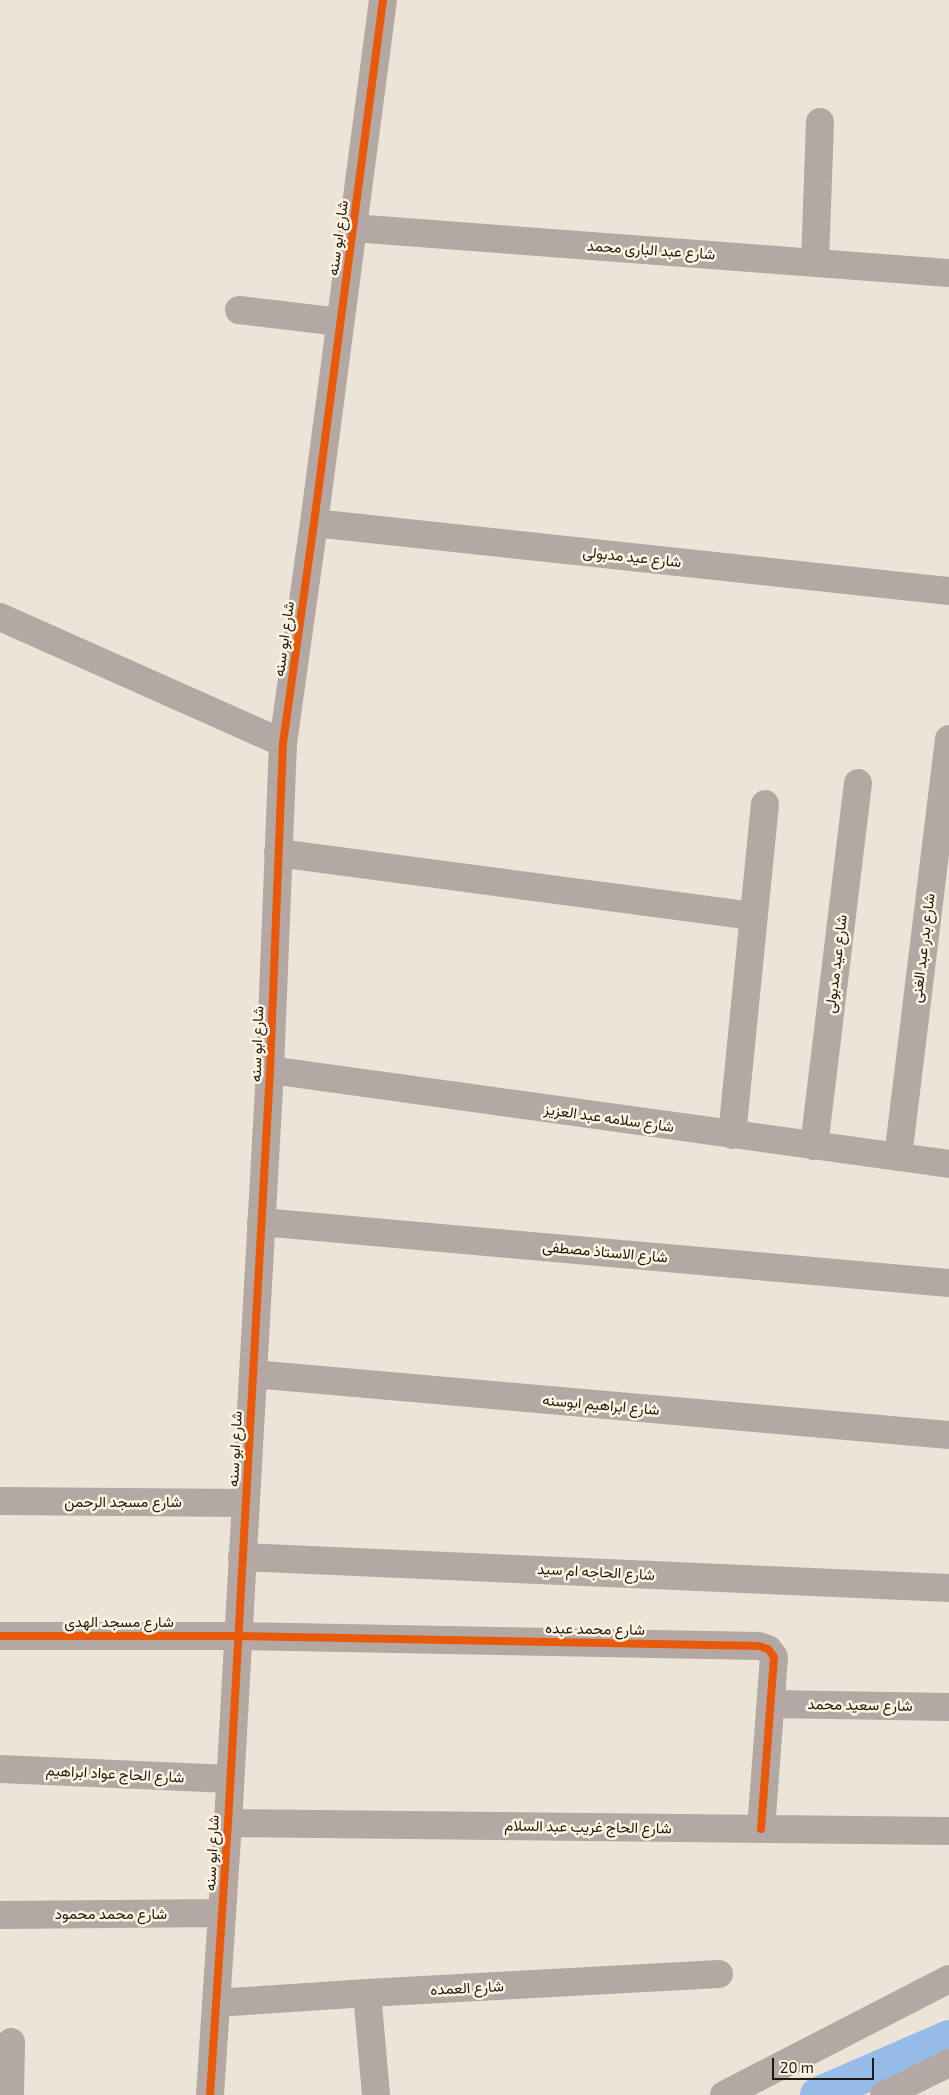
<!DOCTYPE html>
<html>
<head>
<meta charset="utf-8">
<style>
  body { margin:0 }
  #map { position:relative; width:949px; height:2095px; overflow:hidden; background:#ebe4d7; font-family:"Exo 2",sans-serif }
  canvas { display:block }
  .scale { position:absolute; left:772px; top:2058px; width:102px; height:22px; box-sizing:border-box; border:2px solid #1e1911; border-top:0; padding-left:6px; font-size:15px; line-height:18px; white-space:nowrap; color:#1e1911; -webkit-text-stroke:4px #fef3e1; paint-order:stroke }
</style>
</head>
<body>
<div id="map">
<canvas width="949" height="2095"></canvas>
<div class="scale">20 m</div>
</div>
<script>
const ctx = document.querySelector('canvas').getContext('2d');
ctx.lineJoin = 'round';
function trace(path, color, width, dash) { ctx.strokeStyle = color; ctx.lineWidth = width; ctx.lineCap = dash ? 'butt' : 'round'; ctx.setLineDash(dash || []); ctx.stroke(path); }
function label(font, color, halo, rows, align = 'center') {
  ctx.font = font + ' "Exo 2",Vazirmatn,sans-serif'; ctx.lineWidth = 5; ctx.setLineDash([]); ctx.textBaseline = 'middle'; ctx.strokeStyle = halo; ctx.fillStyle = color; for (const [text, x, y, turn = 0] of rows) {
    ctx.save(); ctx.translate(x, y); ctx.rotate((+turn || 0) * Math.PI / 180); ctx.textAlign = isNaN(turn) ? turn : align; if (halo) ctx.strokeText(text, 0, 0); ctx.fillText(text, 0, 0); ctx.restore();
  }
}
const canal = new Path2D(`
  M818 2095 949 2038`);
const minor = new Path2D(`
  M353 228 949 273
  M815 263 820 122
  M239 310 340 322
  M314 523 949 591
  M0 617 283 743
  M278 853 753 916
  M270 1070 949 1164
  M732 1135 765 804
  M814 1146 858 783
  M898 1157 949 739
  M261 1222 949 1283
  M253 1374 949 1435
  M0 1501 246 1503
  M242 1557 949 1588
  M0 1636H239L759 1646 768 1649 774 1657 761 1829
  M771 1704 949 1707
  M0 1769 230 1779
  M228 1823 949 1831
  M0 1915 222 1913
  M367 1993 376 2095
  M216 2003 367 1993 719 1974
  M10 2095 11 2042
  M210 2095 228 1823 270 1070 283 743 314 523 383 0
  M724 2095 949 1979
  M884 2095 949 2063`);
const cycleway = new Path2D(`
  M0 1636H239L759 1646 768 1649 774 1657 761 1829
  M210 2095 228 1823 270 1070 283 743 314 523 383 0`);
const streetNames = [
  ["شارع ابو سنه",338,238,-82],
  ["شارع عبد البارى محمد",651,250,4],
  ["شارع عيد مدبولى",632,557,6],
  ["شارع ابو سنه",284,639,-82],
  ["شارع بدر عبد الغنى",923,948,-83],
  ["شارع عيد مدبولى",836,964,-83],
  ["شارع ابو سنه",257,1044,-88],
  ["شارع سلامه عبد العزيز",609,1118,8],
  ["شارع الاستاذ مصطفى",605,1252,5],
  ["شارع ابراهيم ابوسنه",601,1405,5],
  ["شارع ابو سنه",235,1449,-87],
  ["شارع مسجد الرحمن",123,1502],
  ["شارع الحاجه ام سيد",596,1572,3],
  ["شارع مسجد الهدى",119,1622],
  ["شارع محمد عبده",595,1629,1],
  ["شارع سعيد محمد",860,1705,1],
  ["شارع الحاج عواد ابراهيم",115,1774,3],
  ["شارع الحاج غريب عبد السلام",588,1827,1],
  ["شارع ابو سنه",212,1853,-87],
  ["شارع محمد محمود",111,1914],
  ["شارع العمده",467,1988,-3]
];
trace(canal, '#95bbe8', 36);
trace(minor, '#b4a8a4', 28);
trace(cycleway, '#e8590c', 8);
label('15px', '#1e1911', '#fef3e1', streetNames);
</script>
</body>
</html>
